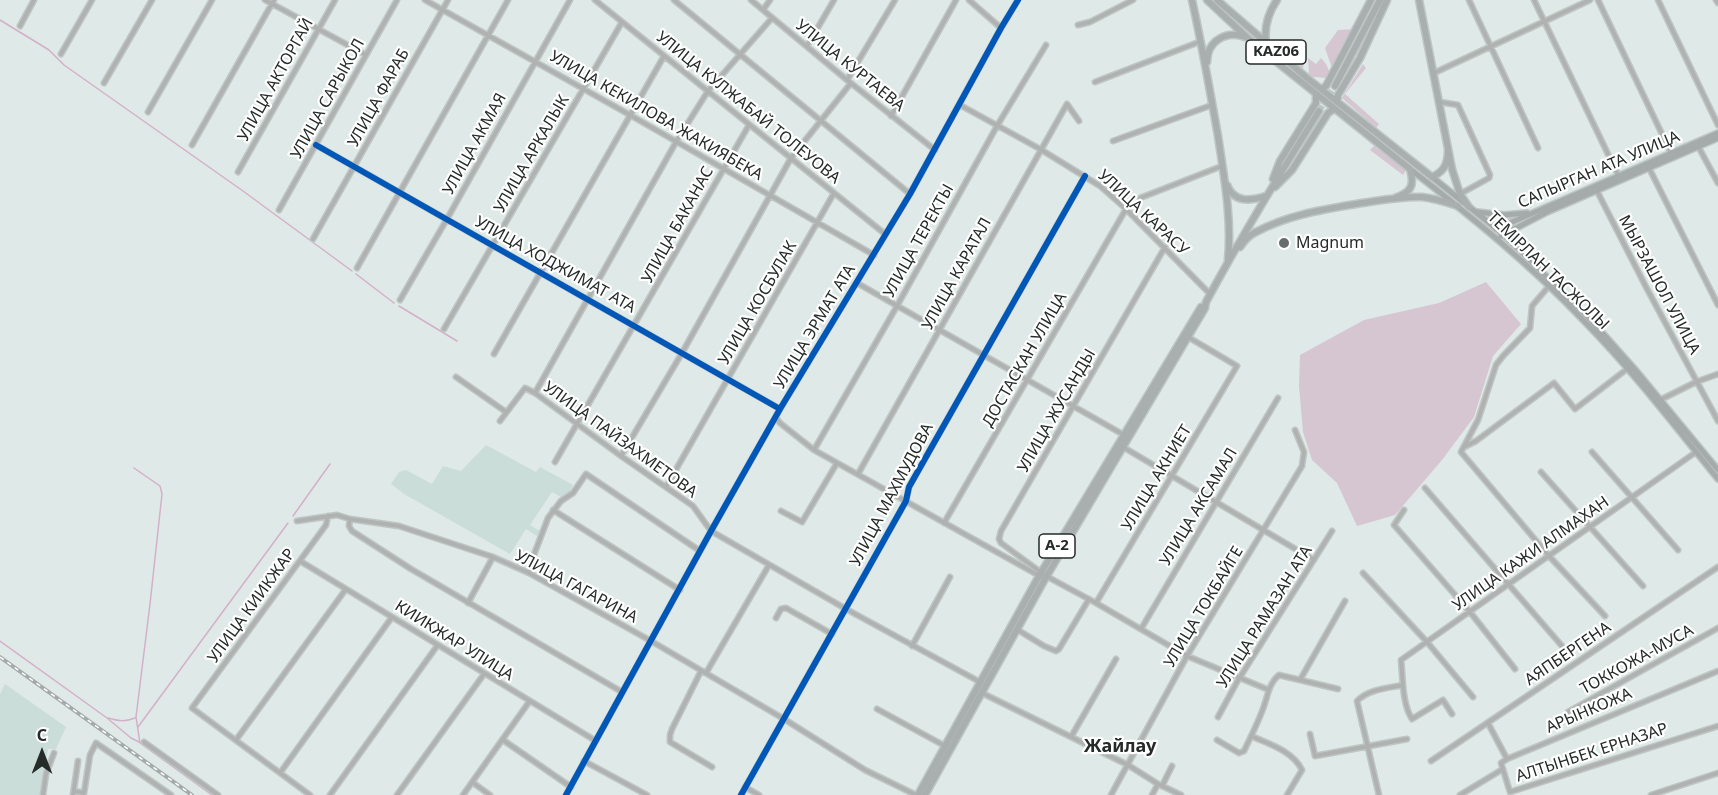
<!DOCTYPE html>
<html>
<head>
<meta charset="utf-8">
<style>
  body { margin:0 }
  #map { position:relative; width:1718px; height:795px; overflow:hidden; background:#dfe9e7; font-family:"Noto Sans",sans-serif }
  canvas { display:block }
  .north { position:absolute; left:12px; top:723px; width:60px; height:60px; -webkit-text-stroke:4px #fff; paint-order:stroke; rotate:0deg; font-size:16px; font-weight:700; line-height:24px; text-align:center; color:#242b29 }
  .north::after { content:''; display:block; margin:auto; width:21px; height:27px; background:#242b29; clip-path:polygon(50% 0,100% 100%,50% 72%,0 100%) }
</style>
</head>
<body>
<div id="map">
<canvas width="1718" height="795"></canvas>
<div class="north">С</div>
</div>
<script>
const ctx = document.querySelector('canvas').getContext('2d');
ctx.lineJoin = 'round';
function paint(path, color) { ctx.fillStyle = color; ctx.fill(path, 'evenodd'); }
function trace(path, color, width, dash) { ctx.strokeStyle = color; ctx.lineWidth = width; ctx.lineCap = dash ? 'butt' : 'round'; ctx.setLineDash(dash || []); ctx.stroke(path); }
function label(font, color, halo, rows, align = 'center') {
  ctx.font = font + ' "Noto Sans",sans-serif'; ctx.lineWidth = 4.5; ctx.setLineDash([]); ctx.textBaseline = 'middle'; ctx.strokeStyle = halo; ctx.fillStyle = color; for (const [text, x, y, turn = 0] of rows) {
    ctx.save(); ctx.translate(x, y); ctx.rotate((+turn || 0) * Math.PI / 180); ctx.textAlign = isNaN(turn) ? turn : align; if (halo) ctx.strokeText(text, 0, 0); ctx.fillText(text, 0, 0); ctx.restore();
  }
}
const built = new Path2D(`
  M486 445 536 472 540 467 573 485 570 491 561 497 552 492 530 525 540 531 537 536 526 529 510 554 404 494 391 484 399 472 406 470 432 484 443 466 461 471Z
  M5 684 66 727 56 749H48L40 795H0V694Z`);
const green = new Path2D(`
  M1356 29 1351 39H1346L1339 51 1340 57 1333 71 1325 48 1338 30Z
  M1292 48 1304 57 1303 70 1278 51Z
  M1308 58 1316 64 1321 58 1326 64 1331 75 1327 78 1313 77 1309 75Z
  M1363 64 1366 68 1345 94 1379 124 1376 128 1342 98Z
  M1374 146 1406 170 1403 175 1370 150Z
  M1486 282 1521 324 1493 356 1474 417 1442 460 1395 515 1357 526 1337 483 1312 460 1303 432 1299 386 1300 355 1364 320 1439 303Z`);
const stream = new Path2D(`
  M0 20 49 50 64 65 243 191 352 271
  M356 274 394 303
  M399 306 457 341
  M134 468 160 486 162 494 150 604 136 717 140 743 212 795
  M293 516 330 464
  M0 641 107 718 131 738 139 742
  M108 718C118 721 125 722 135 718
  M138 727 288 523`);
const highwayTunnel = new Path2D(`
  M1319 111 1335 86`);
const minor = new Path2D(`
  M265 0 366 55
  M425 0 630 115 874 255
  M595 0 885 234
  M674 0 910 194
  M751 0 847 80 935 150
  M969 0 1001 28
  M1469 0 1538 148
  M1534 0 1619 177
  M1598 0 1671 153
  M1658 0 1718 125
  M1716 0 1718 3
  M763 10 770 0
  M1078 25 1090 22 1133 0
  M20 26 34 0
  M807 46 834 0
  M61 54 92 0
  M1434 73 1590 0
  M847 80 895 0
  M1095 82 1199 42
  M104 83 152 0
  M1440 102 1458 105 1490 175 1489 178 1460 194
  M960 105 1040 149 1100 186 1126 209 1210 294
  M148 112 212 0
  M891 116 956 0
  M1113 141 1212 105
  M192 145 274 0
  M316 145 780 409
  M1698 146 1718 183
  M1649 168 1718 305
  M238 172 335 0
  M1597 191 1646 287 1718 421
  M1140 198 1222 166
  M279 210 397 0
  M313 239 448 0
  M1165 247 1001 531 999 539 1001 543 1046 576 1096 603 1187 656 1269 690
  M357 268 508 0
  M857 283 1124 435
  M1549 286 1532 306 1530 328 1503 356 1496 365 1478 420 1461 452 1549 556 1605 616
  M400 300 447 219 570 0
  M444 329 622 22
  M494 354 664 56
  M456 377 506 412
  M535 393 676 142 708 91 772 18
  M1658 401 1696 382 1718 374
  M776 418 780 423 814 450 1045 579
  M500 421 525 388 535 393 621 456 693 506 711 531 846 609 980 682
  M1123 447 1314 560
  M1464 447 1476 441 1554 383 1575 409 1627 369
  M814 450 897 306 997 126 1046 45
  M1592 452 1678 550
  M621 456 682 353 791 158 851 83
  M555 462 749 125
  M1541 472 1643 586
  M858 474 1067 104 1079 121
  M666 487 834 193
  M1425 488 1562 646
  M553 510 680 590
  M1404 510 1394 525 1470 612 1515 669
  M781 511 802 522 837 463
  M350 519 349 526 352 531 411 569 622 692
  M297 521 337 515 350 519 399 526 493 557 529 573 651 641 784 719 865 770 916 795
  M944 523 1126 209
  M300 561 596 741
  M529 573 535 552 548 518 561 501 573 493 586 474 700 551
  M1363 573 1427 642 1473 697
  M468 603 493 557
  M1096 603 1237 366 1188 337
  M776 618 781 609 786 608 832 634
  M1141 629 1278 398
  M1018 630 1044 646 1056 651 1059 649 1089 599
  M912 646 950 577
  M701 671 672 729 670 735V742L712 767
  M706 673 769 565
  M1300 680 1345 601
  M982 693 1128 765 1158 784 1181 795
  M877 709 945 746
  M1568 712 1718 628
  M1452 714 1443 700 1412 719C1402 704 1403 678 1401 660L1696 452
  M1218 717 1237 682 1332 531
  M1488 723 1507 759 1718 671
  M1310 734 1315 756 1407 739
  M1251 736C1269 744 1293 751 1302 770L1287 795
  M1071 737 1116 659
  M236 740 346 589
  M503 740 571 787
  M1217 740 1239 753 1244 751C1251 736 1259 721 1264 706 1268 695 1269 683 1279 675L1338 689
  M144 742 218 795
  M1507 759 1501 763 1510 792 1718 726
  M584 761 647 795
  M1431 761 1718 567
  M280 773 392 617
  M472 782 490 795
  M1162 786 1172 766
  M745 787 759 795
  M74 791 84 793 90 755 96 743 171 795
  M43 795 46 774 54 753
  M73 795 78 761
  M310 795 192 708 326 525 328 516
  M330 795 437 646
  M397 795 484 674
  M463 795 529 702
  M566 795 711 531 780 409 910 194 1001 28 1018 0
  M741 795 906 501 909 487 1085 176
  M1111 795 1187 656 1302 466 1304 452 1295 430
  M1152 795 1158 784
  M1379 795 1357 701C1368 689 1389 688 1403 685
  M1460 795 1503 769
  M1651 795 1718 773`);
const major = new Path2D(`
  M1410 169C1472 217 1531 265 1585 322 1633 371 1675 426 1718 479
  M1432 177 1503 234 1589 318 1638 373 1718 470
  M1477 212 1504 215 1527 213
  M1496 229 1718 133
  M1501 236 1547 212 1718 138`);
const highway = new Path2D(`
  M1192 0C1202 45 1210 91 1218 136 1224 177 1232 218 1228 260
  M1207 0 1253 43 1410 169C1415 186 1411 192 1395 198
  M1217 0 1307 78 1432 177C1445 171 1448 163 1448 149
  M1419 0 1452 169 1460 194 1469 207
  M1266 43C1264 27 1268 13 1277 0
  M1207 62C1207 41 1226 30 1245 37
  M1335 86 1380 0
  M1321 89 1326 86 1371 0
  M1337 102 1338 95 1360 58 1387 0
  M1273 179 1280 161 1316 103V95
  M1227 185C1234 203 1250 201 1266 196
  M1275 187 1292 170 1328 113 1334 109
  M1240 247C1244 241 1249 235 1256 232 1289 214 1327 209 1362 203 1382 200 1402 196 1422 197 1434 198 1446 202 1458 206
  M918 795 1039 576 1201 307
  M925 795 1045 579 1205 308 1206 302C1241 237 1280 174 1319 111`);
const rail = new Path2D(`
  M0 657 192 795`);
const cycleway = new Path2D(`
  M316 145 780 409
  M566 795 711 531 780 409 910 194 1001 28 1018 0
  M741 795 906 501 909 487 1085 176`);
const markers = [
  [1284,243,6,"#656e6c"]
];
const shields = [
  [1276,52,60],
  [1057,546,36]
];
const shieldNames = [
  ["KАZ06",1276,52],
  ["A-2",1057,546]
];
const streetNames = [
  ["УЛИЦА КУРТАЕВА",850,66,39],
  ["УЛИЦА АКТОРГАЙ",276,80,-61],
  ["УЛИЦА ФАРАБ",379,98,-61],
  ["УЛИЦА САРЫКОЛ",328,99,-61],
  ["УЛИЦА КУЛЖАБАЙ ТОЛЕУОВА",748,108,39],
  ["УЛИЦА КЕКИЛОВА ЖАКИЯБЕКА",656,116,30],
  ["УЛИЦА АКМАЯ",475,144,-61],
  ["УЛИЦА АРКАЛЫК",532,154,-60],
  ["САПЫРГАН АТА УЛИЦА",1599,170,-23],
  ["УЛИЦА КАРАСУ",1143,213,43],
  ["УЛИЦА БАКАНАС",678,225,-61],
  ["УЛИЦА ТЕРЕКТЫ",919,241,-61],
  ["УЛИЦА ХОДЖИМАТ АТА",555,265,29],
  ["ТЕМІРЛАН ТАСЖОЛЫ",1548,271,44],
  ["УЛИЦА КАРАТАЛ",957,274,-61],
  ["МЫРЗАШОЛ УЛИЦА",1659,285,62],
  ["УЛИЦА КОСБУЛАК",758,303,-60],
  ["УЛИЦА ЭРМАТ АТА",815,327,-59],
  ["ДОСТАСКАН УЛИЦА",1025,360,-60],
  ["УЛИЦА ЖУСАНДЫ",1057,411,-60],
  ["УЛИЦА ПАЙЗАХМЕТОВА",620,440,36],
  ["УЛИЦА АКНИЕТ",1157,478,-59],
  ["УЛИЦА МАХМУДОВА",892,495,-62],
  ["УЛИЦА АКСАМАЛ",1199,507,-59],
  ["УЛИЦА КАЖИ АЛМАХАН",1531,554,-35],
  ["УЛИЦА ГАГАРИНА",576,587,28],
  ["УЛИЦА КИИКЖАР",252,606,-54],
  ["УЛИЦА ТОКБАЙГЕ",1204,607,-59],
  ["УЛИЦА РАМАЗАН АТА",1265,617,-58],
  ["КИИКЖАР УЛИЦА",454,641,32],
  ["АЯПБЕРГЕНА",1568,654,-34],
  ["ТОККОЖА-МУСА",1637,660,-29],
  ["АРЫНКОЖА",1589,711,-23],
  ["АЛТЫНБЕК ЕРНАЗАР",1592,753,-18]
];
const poiNames = [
  ["Magnum",1296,243]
];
const neighbourhoodNames = [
  ["Жайлау",1120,747]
];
paint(built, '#caddd9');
paint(green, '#d6c6d2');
trace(stream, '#d4b0c8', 1.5);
trace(highwayTunnel, '#bac3c1', 6, [6, 3]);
trace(minor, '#bec6c4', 7);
trace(major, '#bec6c4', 8);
trace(highway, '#bec6c4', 9);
trace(minor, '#afb2b1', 4);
trace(major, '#a5abaa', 5);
trace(highway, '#a9afaf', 6);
trace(rail, '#a4a9a9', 4);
trace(rail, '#fff', 1.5, [4.5]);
trace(cycleway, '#0057b8', 6);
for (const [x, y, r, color] of markers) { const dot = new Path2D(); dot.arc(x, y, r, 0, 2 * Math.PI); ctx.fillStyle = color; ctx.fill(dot); trace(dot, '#fff', 2); }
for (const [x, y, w] of shields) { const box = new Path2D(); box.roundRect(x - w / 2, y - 12, w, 24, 4.5); ctx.fillStyle = '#fff'; ctx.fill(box); trace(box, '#242b29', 1.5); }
label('bold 15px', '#242b29', null, shieldNames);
label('16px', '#242b29', '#fff', streetNames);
label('16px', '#242b29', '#fff', poiNames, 'left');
label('bold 18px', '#242b29', '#fff', neighbourhoodNames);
</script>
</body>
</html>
